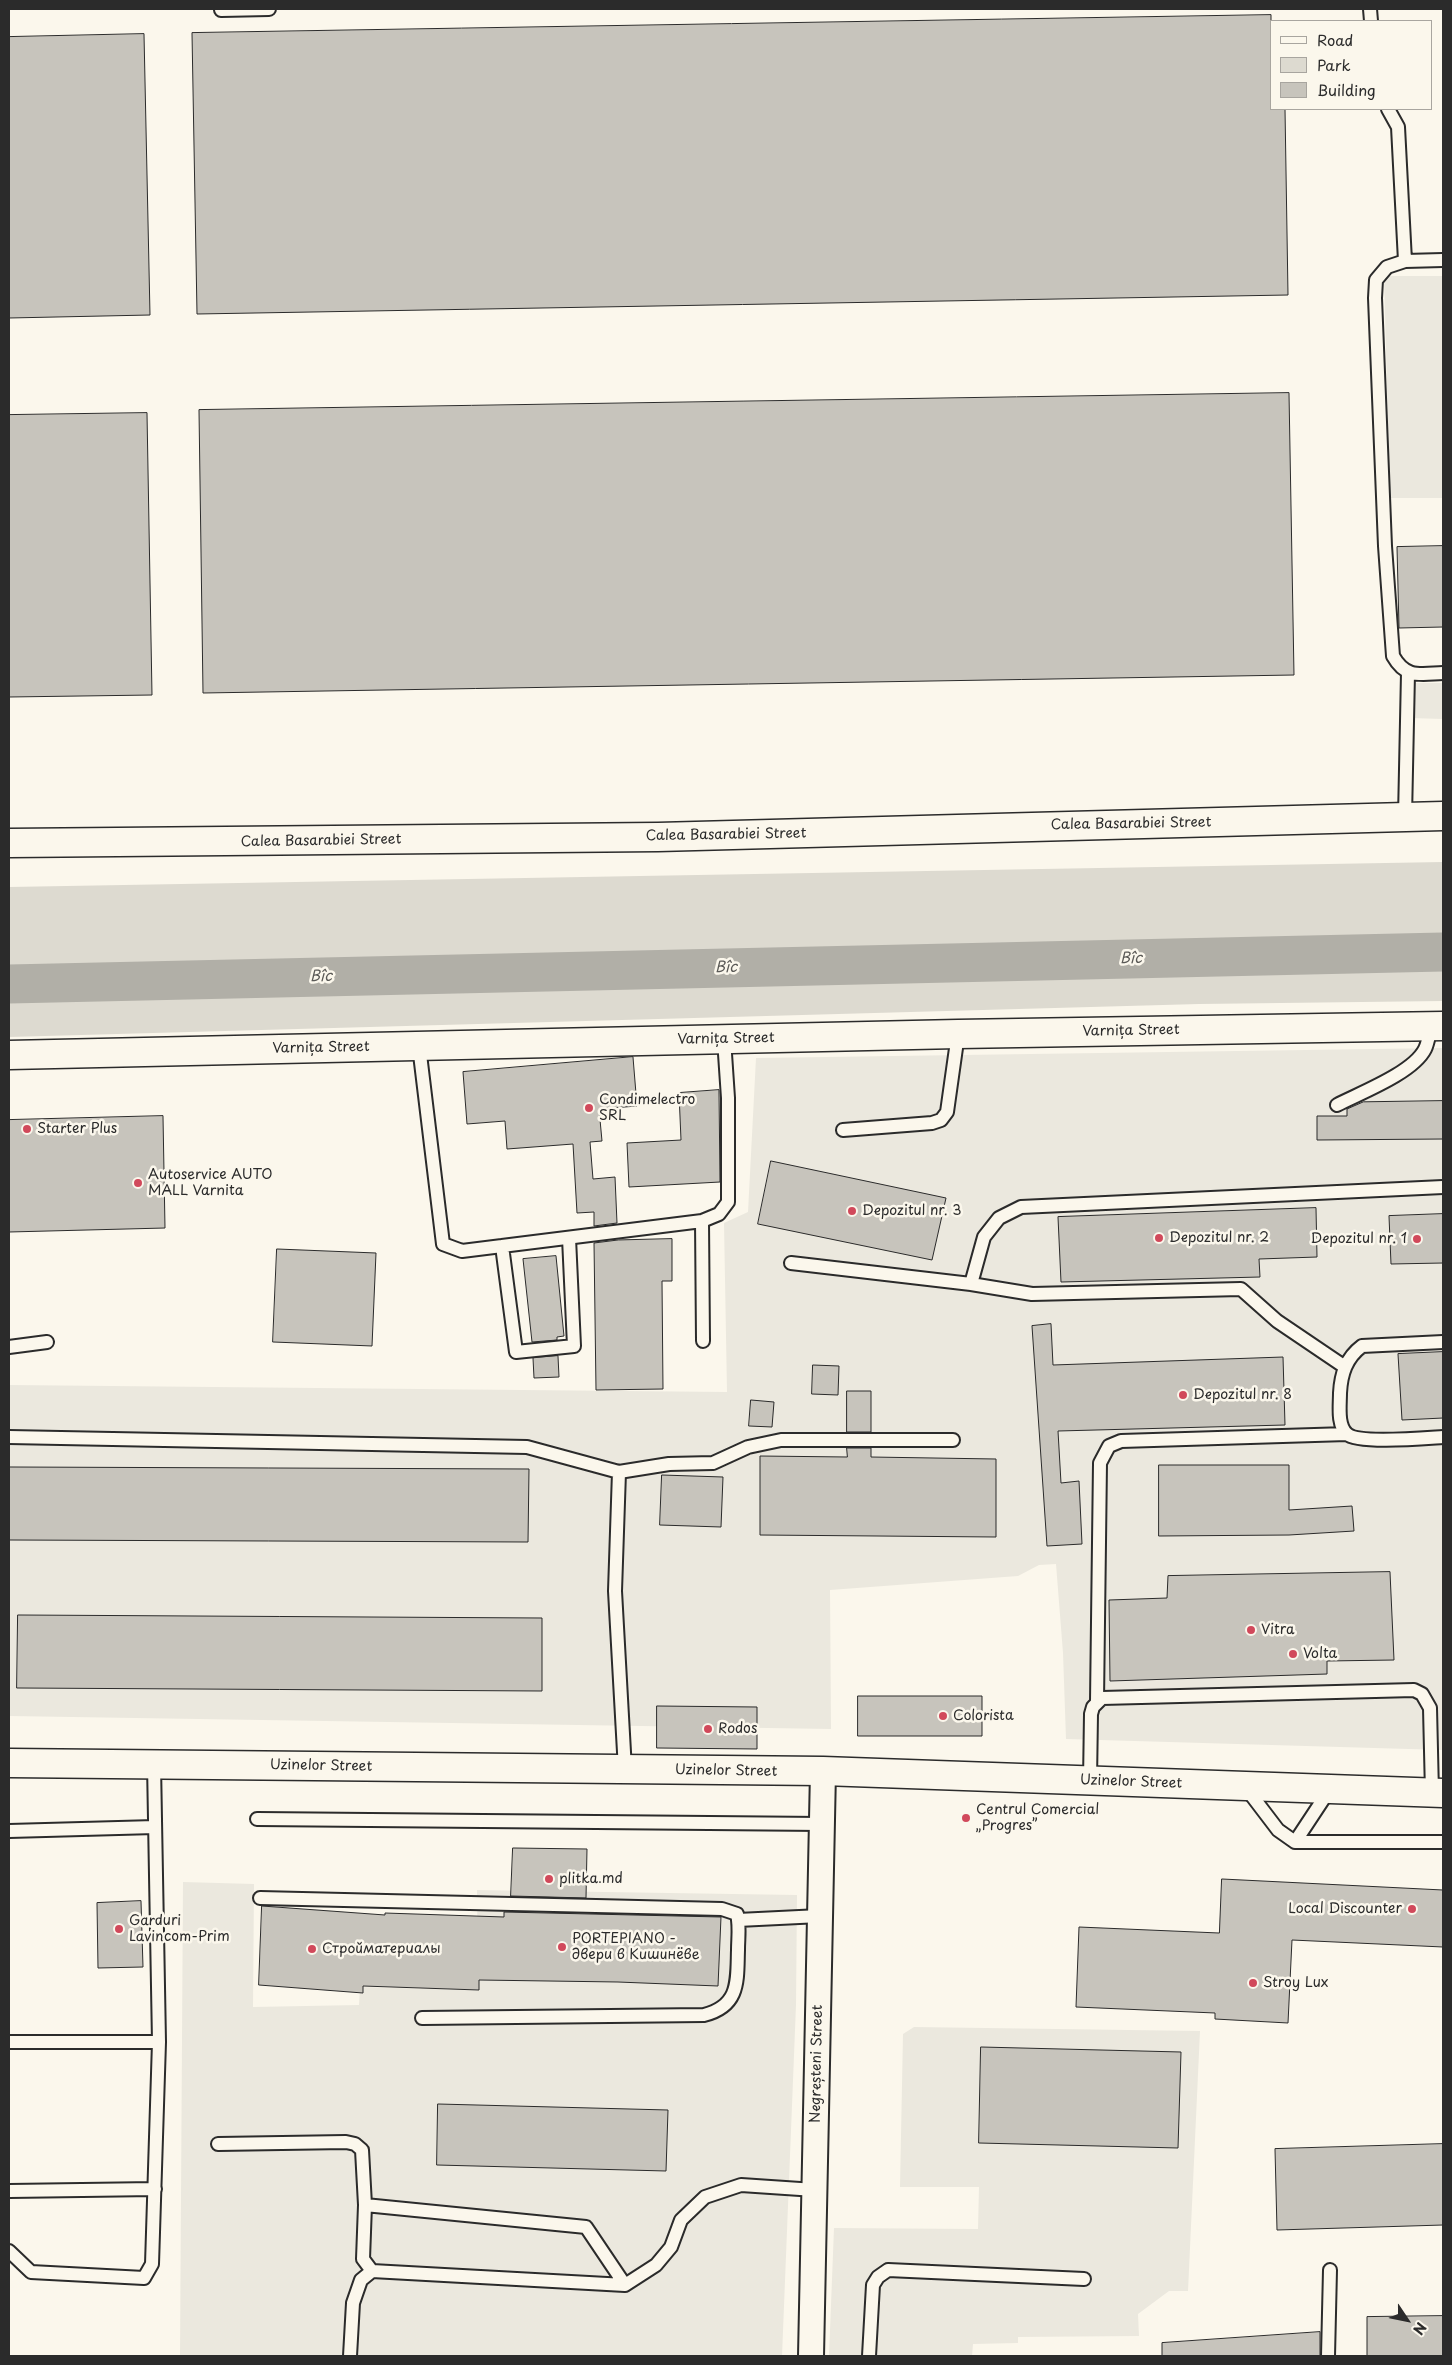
<!DOCTYPE html>
<html>
<head>
<meta charset="utf-8">
<style>
  body { margin:0 }
  #map { position:relative; width:1452px; height:2365px; overflow:hidden; background:#fbf7ec; font-family:"Playpen Sans",sans-serif }
  canvas { display:block }
  .frame { position:absolute; inset:0; border:10px solid #2b2b2b; pointer-events:none }
  .legend { position:absolute; left:1270px; top:20px; width:162px; height:90px; box-sizing:border-box; background:#fbf7ec; border:1px solid #a8a59f; margin:0; padding:6px 9px; list-style:none; font-size:15px; color:#2b2b2b }
  .legend li { display:flex; align-items:center; gap:10px; height:25px }
  .legend b { width:25px; border:1px solid #a8a59f }
  .north { position:absolute; left:1382px; top:2295px; width:50px; height:50px; -webkit-text-stroke:4px #fbf7ec; paint-order:stroke; rotate:124deg; font-size:14px; font-weight:700; line-height:20px; text-align:center; color:#2b2b2b }
  .north::after { content:''; display:block; margin:auto; width:18px; height:22px; background:#2b2b2b; clip-path:polygon(50% 0,100% 100%,50% 72%,0 100%) }
</style>
</head>
<body>
<div id="map">
<canvas width="1452" height="2365"></canvas>
<div class="frame"></div>
<ul class="legend">
<li><b style="height:6px;background:#fbf7ec"></b>Road</li>
<li><b style="height:14px;background:#dddad0"></b>Park</li>
<li><b style="height:14px;background:#c7c4bc"></b>Building</li>
</ul>
<div class="north">N</div>
</div>
<script>
const ctx = document.querySelector('canvas').getContext('2d');
ctx.lineJoin = 'round';
function paint(path, color) { ctx.fillStyle = color; ctx.fill(path, 'evenodd'); }
function trace(path, color, width, dash) { ctx.strokeStyle = color; ctx.lineWidth = width; ctx.lineCap = dash ? 'butt' : 'round'; ctx.setLineDash(dash || []); ctx.stroke(path); }
function label(font, color, halo, rows, align = 'center') {
  ctx.font = font + ' "Playpen Sans",sans-serif'; ctx.lineWidth = 5; ctx.setLineDash([]); ctx.textBaseline = 'middle'; ctx.strokeStyle = halo; ctx.fillStyle = color; for (const [text, x, y, turn = 0] of rows) {
    ctx.save(); ctx.translate(x, y); ctx.rotate((+turn || 0) * Math.PI / 180); ctx.textAlign = isNaN(turn) ? turn : align; if (halo) ctx.strokeText(text, 0, 0); ctx.fillText(text, 0, 0); ctx.restore();
  }
}
const built = new Path2D(`
  M1384 276H1443V498H1390Z
  M1410 683H1443V719L1410 718Z
  M1443 1048V1750L1066 1739 1063 1653 1056 1564 1039 1565 1018 1576 830 1590 831 1729 9 1716V1385L727 1392 724 1223 748 1212 756 1058Z
  M183 1882 254 1884 253 2007 359 2005 360 1987 478 1990 477 1890 797 1895 796 2005 782 2356H180Z
  M914 2027 1200 2031 1188 2291H1169L1138 2314 1139 2336 1018 2337V2343L973 2344 972 2356H829L834 2228 978 2229 979 2187H900L903 2034Z`);
const green = new Path2D(`
  M1443 862V1001L1199 1004 9 1037V887Z`);
const river = new Path2D(`
  M9 984 1443 952`);
const building = new Path2D(`
  M1271 15V109H1285L1288 295 197 314 192 33Z
  M144 34 150 315 9 318V37Z
  M1289 393 1294 675 203 693 199 410Z
  M147 413 152 695 9 697V415Z
  M1443 546V627L1399 628 1397 547Z
  M633 1057 637 1106 599 1109 602 1141 590 1142 593 1179 615 1177 617 1223 594 1226V1212L577 1213 573 1144 507 1149 505 1121 467 1124 463 1072Z
  M719 1090 720 1182 629 1187 627 1143 681 1140 679 1093Z
  M1443 1101V1139L1317 1140V1116H1347V1109L1363 1102Z
  M163 1116 165 1228 9 1232V1120Z
  M771 1161 946 1198 932 1260 758 1224Z
  M1316 1208 1317 1257 1259 1259 1260 1277 1061 1282 1058 1217Z
  M1443 1214V1263L1391 1264 1389 1216Z
  M672 1239V1281H662L663 1389 596 1390 594 1243 618 1240Z
  M277 1249 376 1253 372 1346 273 1342Z
  M556 1256 564 1336 557 1337V1340L532 1342 523 1259Z
  M1051 1324 1053 1365 1283 1357 1285 1425 1058 1431 1061 1483 1079 1481 1082 1544 1047 1546 1032 1326Z
  M1443 1352V1418L1402 1420 1398 1354Z
  M558 1356 559 1377 534 1378 533 1358Z
  M813 1365 839 1366 838 1395 812 1394Z
  M847 1391H871V1432H847Z
  M751 1400 774 1402 772 1427 749 1426Z
  M847 1448H871V1457L996 1459V1537L760 1535V1456L847 1457Z
  M1159 1465H1289V1510L1352 1506 1354 1531 1289 1535 1159 1536Z
  M9 1467 529 1469 528 1542 9 1540Z
  M662 1475 723 1477 721 1527 660 1525Z
  M1390 1572 1394 1660 1327 1661V1674L1110 1681 1109 1600 1167 1598 1168 1576Z
  M18 1615 542 1618V1691L17 1688Z
  M858 1696H982V1736H858Z
  M657 1706 757 1707V1749L657 1748Z
  M513 1848 587 1849 586 1898 511 1896Z
  M1222 1879 1443 1890V1947L1292 1940 1288 2023 1215 2019V2013L1076 2007 1079 1927 1219 1933Z
  M141 1901 143 1967 98 1968 97 1903Z
  M262 1906 385 1915V1913L504 1917V1912L721 1917 718 1986 618 1982 479 1980V1990L363 1986V1993L259 1985Z
  M981 2047 1181 2052 1178 2148 979 2143Z
  M438 2104 668 2110 666 2171 437 2165Z
  M1443 2144V2225L1277 2230 1275 2149Z
  M1443 2316V2356H1367V2317Z
  M1320 2332V2356H1162V2343Z`);
const lane = new Path2D(`
  M1370 9 1371 21
  M221 10 269 9
  M1388 109 1398 127 1405 261
  M1443 260 1405 261 1387 267 1376 280 1375 298 1385 546 1393 656C1406 679 1420 674 1443 673
  M1405 817 1408 673
  M419 1046 443 1244 462 1251 702 1221 719 1214 728 1202V1098L724 1039
  M1337 1105C1360 1093 1413 1073 1425 1049 1428 1043 1429 1034 1431 1027
  M843 1130 932 1123 941 1120 947 1112 958 1034
  M702 1221 703 1341
  M502 1246 516 1352 574 1346 569 1238
  M791 1263 971 1284 1032 1294 1241 1289 1277 1321 1345 1367
  M971 1284 984 1237 999 1218 1021 1207 1443 1187
  M1443 1342 1362 1346C1346 1358 1341 1374 1340 1393 1340 1406 1337 1425 1347 1434 1358 1444 1426 1438 1443 1437
  M9 1347 47 1342
  M9 1437 527 1447 619 1472 615 1591 625 1770
  M619 1472 669 1464 713 1463 748 1447 781 1440H953
  M1097 1701 1100 1463 1109 1446 1121 1441 1347 1434
  M1090 1781 1091 1714 1093 1707 1102 1698 1414 1690 1422 1694 1430 1708 1432 1793
  M1246 1788 1278 1830 1295 1842H1443
  M257 1819 822 1824
  M9 1831 155 1827
  M1295 1842 1330 1789
  M260 1898 722 1909 737 1914C740 1926 738 1938 738 1950 737 1981 740 2006 704 2015L422 2018
  M738 1920 820 1916
  M9 2042H159
  M218 2144 346 2142 355 2144 362 2150 365 2205 363 2259 372 2271 625 2285 656 2265 671 2247 681 2220 705 2197 741 2185 815 2190
  M9 2191 155 2189
  M365 2205 586 2227 625 2285
  M9 2251 31 2272 144 2278 152 2264 159 2042 154 1764
  M350 2356 353 2303 361 2280 372 2271
  M869 2356 873 2285 878 2277 888 2270 1084 2279
  M1328 2356 1330 2270`);
const street = new Path2D(`
  M811 2356 823 1771`);
const secondary = new Path2D(`
  M9 1055 958 1034 1443 1026`);
const primary = new Path2D(`
  M9 843 658 837 1443 816
  M9 1763 823 1771 1443 1793`);
const markers = [
  [589,1108,5,"#d1495b"],
  [27,1129,5,"#d1495b"],
  [138,1183,5,"#d1495b"],
  [852,1211,5,"#d1495b"],
  [1159,1238,5,"#d1495b"],
  [1417,1239,5,"#d1495b"],
  [1183,1395,5,"#d1495b"],
  [1251,1630,5,"#d1495b"],
  [1293,1654,5,"#d1495b"],
  [943,1716,5,"#d1495b"],
  [708,1729,5,"#d1495b"],
  [966,1818,5,"#d1495b"],
  [549,1879,5,"#d1495b"],
  [1412,1909,5,"#d1495b"],
  [119,1929,5,"#d1495b"],
  [562,1947,5,"#d1495b"],
  [312,1949,5,"#d1495b"],
  [1253,1983,5,"#d1495b"]
];
const streetNames = [
  ["Calea Basarabiei Street",1131,824,-1],
  ["Calea Basarabiei Street",726,835,-1],
  ["Calea Basarabiei Street",321,841,-1],
  ["Varnița Street",1131,1031,-1],
  ["Varnița Street",726,1039,-1],
  ["Varnița Street",321,1048,-1],
  ["Uzinelor Street",321,1766,1],
  ["Uzinelor Street",726,1771,1],
  ["Uzinelor Street",1131,1782,2],
  ["Negreșteni Street",817,2064,-89]
];
const poiNames = [
  ["Condimelectro",599,1100],
  ["SRL",599,1116],
  ["Starter Plus",37,1129],
  ["Autoservice AUTO",148,1175],
  ["MALL Varnita",148,1191],
  ["Depozitul nr. 3",862,1211],
  ["Depozitul nr. 2",1169,1238],
  ["Depozitul nr. 1",1407,1239,"right"],
  ["Depozitul nr. 8",1193,1395],
  ["Vitra",1261,1630],
  ["Volta",1303,1654],
  ["Colorista",953,1716],
  ["Rodos",718,1729],
  ["Centrul Comercial",976,1810],
  ["„Progres”",976,1826],
  ["plitka.md",559,1879],
  ["Local Discounter",1402,1909,"right"],
  ["Garduri",129,1921],
  ["Lavincom-Prim",129,1937],
  ["PORTEPIANO -",572,1939],
  ["двери в Кишинёве",572,1955],
  ["Стройматериалы",322,1949],
  ["Stroy Lux",1263,1983]
];
const waterNames = [
  ["Bîc",1131,959,-1],
  ["Bîc",726,968,-1],
  ["Bîc",321,977,-1]
];
paint(built, '#ebe8de');
paint(green, '#dddad0');
trace(river, '#b1afa7', 39);
paint(building, '#c7c4bc');
trace(building, '#2b2b2b', 1);
trace(lane, '#2b2b2b', 16);
trace(street, '#2b2b2b', 28);
trace(secondary, '#2b2b2b', 31);
trace(primary, '#2b2b2b', 31);
trace(lane, '#fbf7ec', 12);
trace(street, '#fbf7ec', 24);
trace(secondary, '#fbf7ec', 28);
trace(primary, '#fbf7ec', 28);
for (const [x, y, r, color] of markers) { const dot = new Path2D(); dot.arc(x, y, r, 0, 2 * Math.PI); ctx.fillStyle = color; ctx.fill(dot); trace(dot, '#fbf7ec', 2); }
label('14px', '#2b2b2b', '#fbf7ec', streetNames);
label('14px', '#2b2b2b', '#fbf7ec', poiNames, 'left');
label('italic 15px', '#5a5956', '#fbf7ec', waterNames);
</script>
</body>
</html>
